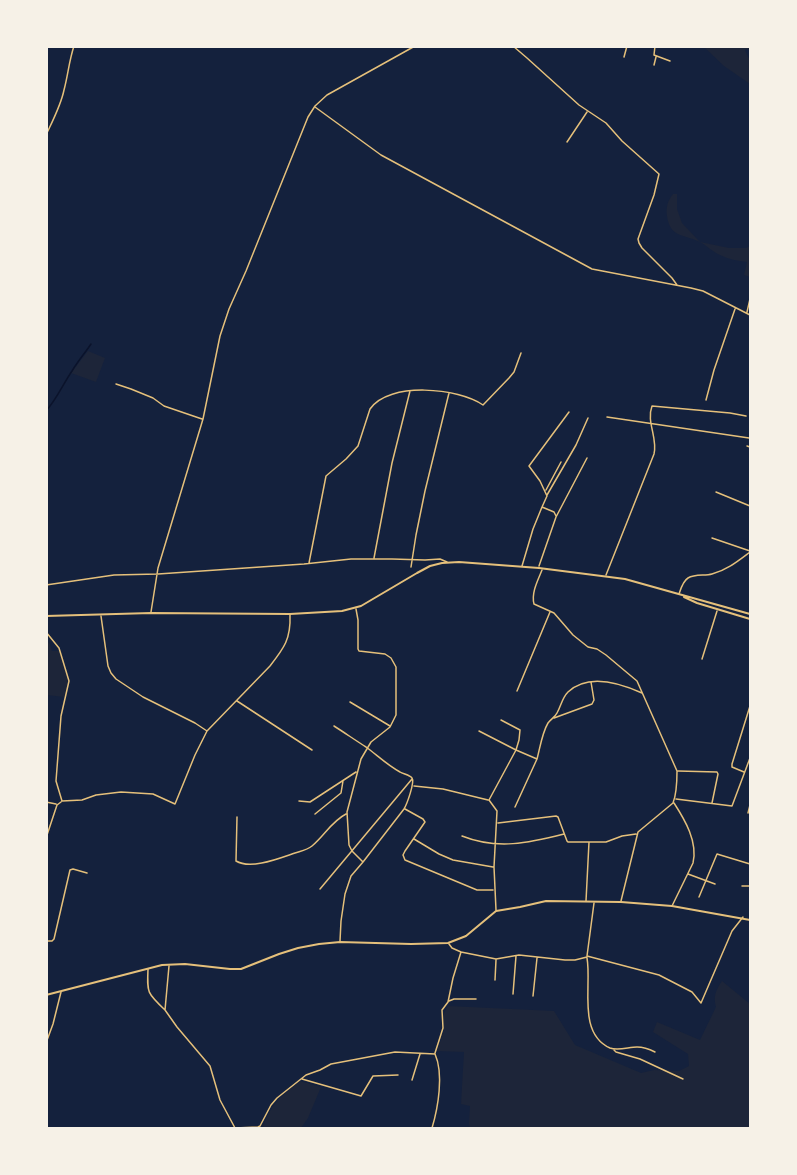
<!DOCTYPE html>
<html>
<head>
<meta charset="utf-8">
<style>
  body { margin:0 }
  #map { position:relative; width:797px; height:1175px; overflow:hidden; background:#14213d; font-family:"Open Sans",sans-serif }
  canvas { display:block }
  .frame { position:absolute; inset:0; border:48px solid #f6f1e7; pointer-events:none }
</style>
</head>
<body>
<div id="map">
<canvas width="797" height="1175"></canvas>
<div class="frame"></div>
</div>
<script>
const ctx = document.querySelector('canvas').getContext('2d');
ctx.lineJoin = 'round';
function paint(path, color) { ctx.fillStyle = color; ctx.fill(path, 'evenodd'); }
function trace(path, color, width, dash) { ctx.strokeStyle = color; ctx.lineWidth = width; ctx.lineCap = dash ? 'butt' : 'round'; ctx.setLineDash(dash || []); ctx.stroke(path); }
const green = new Path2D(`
  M704 47H750V50L746 49 745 50 748 57 750 59V84L724 66Z
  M673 194H677V209L682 223 700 242 729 248H746L750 246V277L744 275 747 262C738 261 728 259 720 255 713 252 707 246 700 242 684 234 670 238 667 216 666 207 667 202 673 194Z
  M88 351 105 358 96 382 71 373Z
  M46 640 50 644 52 651H60L68 681 64 697 47 695Z
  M722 981 750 1004V1128H470L469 1123 470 1106 461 1104 464 1052 437 1051 444 1031 443 1015 448 1006 554 1011 575 1045 641 1073 654 1070 679 1071 689 1066 688 1054 653 1032 657 1022 700 1040 716 1007C713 996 716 990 722 981Z
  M300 1081 321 1087 308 1118 301 1128H265L263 1126C272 1103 281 1096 300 1081Z`);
const stream = new Path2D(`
  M46 411C57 399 63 384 72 371 78 361 85 353 91 344`);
const minor = new Path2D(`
  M513 46 527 58 579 105 606 123 622 141 659 174 654 195 638 239 639 243 642 248 672 278 677 285
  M655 46 654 55 670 61
  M624 57 627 46
  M654 65 656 57
  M315 107 381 155 592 269 691 288 703 291 750 315
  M46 135C53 120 61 105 64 90 68 75 69 61 74 46
  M567 142 587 112
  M747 312 750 299
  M116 384 131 389 153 398 164 406 202 419
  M706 400 714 370 735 309
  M607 417 749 438
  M747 446 750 447
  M546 490 561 462
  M716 492 750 506
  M547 495 576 445 588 418
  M542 507 547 496 540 481 529 466 569 412
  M712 538 750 551
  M374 558 392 463 410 391
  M309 563 326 476 346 459 358 446 370 409C389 381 459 388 483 405L509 378 514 372 521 353
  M522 566 533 529 542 507 554 512 556 516
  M539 566 556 517 587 458
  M411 567 416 535 425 491 449 393
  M542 570C538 580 531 593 534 604L554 613 573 635 588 647 597 649 606 655 637 681 677 771C677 781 677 793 673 803L638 832 621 901
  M606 575 654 454C658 438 646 422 652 406L730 413 746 416
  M46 585 114 575 158 574 304 564 351 559H392L425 560 440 559 447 562
  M679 594C681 588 683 581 688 578 695 574 705 576 712 574 727 570 738 561 750 552
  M356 609 358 620V649L359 651 385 654 391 658 396 667V715L390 727 371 742 361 759 347 812 349 845 352 851 363 862
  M151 612 158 568 203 419 220 336 229 309 246 271 308 117 315 106 327 95 415 46
  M46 632 59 648 69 681 61 716 56 781 62 801 82 800 96 795 121 792 153 794 175 804 195 755 207 731 195 723 143 697 116 679 111 673 108 666 101 616
  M702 659 717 611
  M517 691 550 612
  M237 701 312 750
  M350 702 390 726
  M554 718 592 704 594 700 591 682
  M334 726C345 733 355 740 366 747 377 755 387 765 400 772 403 774 410 775 412 778 415 782 407 804 404 809L363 862 351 876 345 894 341 921 340 941
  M207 731 270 666C284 648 291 639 290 615
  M479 731 516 750 519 740 520 730 501 720
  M537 759C540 748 542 733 548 723 551 719 555 717 557 713 561 706 562 698 568 692 588 673 620 683 642 693
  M678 771 717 772 718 774 712 803
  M744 772 732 767V764L750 706
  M414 786 443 789 488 800
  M676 799 732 806 750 758
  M299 801 310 802 356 772
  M46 802 56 804
  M405 809 423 819 425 822 405 851 403 855 405 860 477 890H493
  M748 813 750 805
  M315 814 341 793 343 781
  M237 817 236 861C251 870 280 858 295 853 301 851 307 850 312 846 324 836 332 821 346 814
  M498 823 556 816 558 817 567 841 568 842H589
  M462 836C497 850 529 843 564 834
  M46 838 57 805 61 802
  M414 839 439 854 453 860 493 867
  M688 874 715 884
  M742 886H750
  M320 889 412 779
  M699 897 717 854 750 864
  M586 901 589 842H606L622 836 636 834
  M594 903 587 956 659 975 692 992 701 1003 732 931 743 917
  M672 906 693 863C698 842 685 820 674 803
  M496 910 494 867 497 811 489 800 516 750 537 759 515 807
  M46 941H52L54 939 70 870 73 869 87 873
  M461 952 496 959 519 955 565 960H575L587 957
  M587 958C592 985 577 1033 610 1048 618 1051 629 1047 637 1047 644 1047 649 1049 655 1052
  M148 969C147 993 147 993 165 1010L169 966
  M495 980 496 960
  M513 994 516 956
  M533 996 537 958
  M449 1001 454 999H476
  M165 1010 177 1027 210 1066 220 1100 235 1128
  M46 1043 53 1024 61 992
  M614 1050 616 1052 640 1059 683 1079
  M435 1053 443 1028 442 1010 448 1002 453 978 461 952 452 948 449 944
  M302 1079 361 1096 373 1076 398 1075
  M412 1080 420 1054
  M235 1128 258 1127 260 1126 271 1105 277 1098 306 1075 320 1070 331 1064 395 1052 435 1054C444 1074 438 1108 432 1128`);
const tertiary = new Path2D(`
  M46 995 162 965 185 964 230 969H241L279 954 298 948 319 944 340 942 411 944 448 943 466 936 496 911 520 907 546 901 621 902 672 906 750 920`);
const secondary = new Path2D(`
  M684 597 697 603 750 619
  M46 616 151 613 290 614 342 611 361 606 417 573 430 566 442 563 459 562 539 568 625 579 750 614`);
paint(green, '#1d2539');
trace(stream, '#0b132b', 1.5);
trace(minor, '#e5c07b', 1.5);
trace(tertiary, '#e5c07b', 2);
trace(secondary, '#e5c07b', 2);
</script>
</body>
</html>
